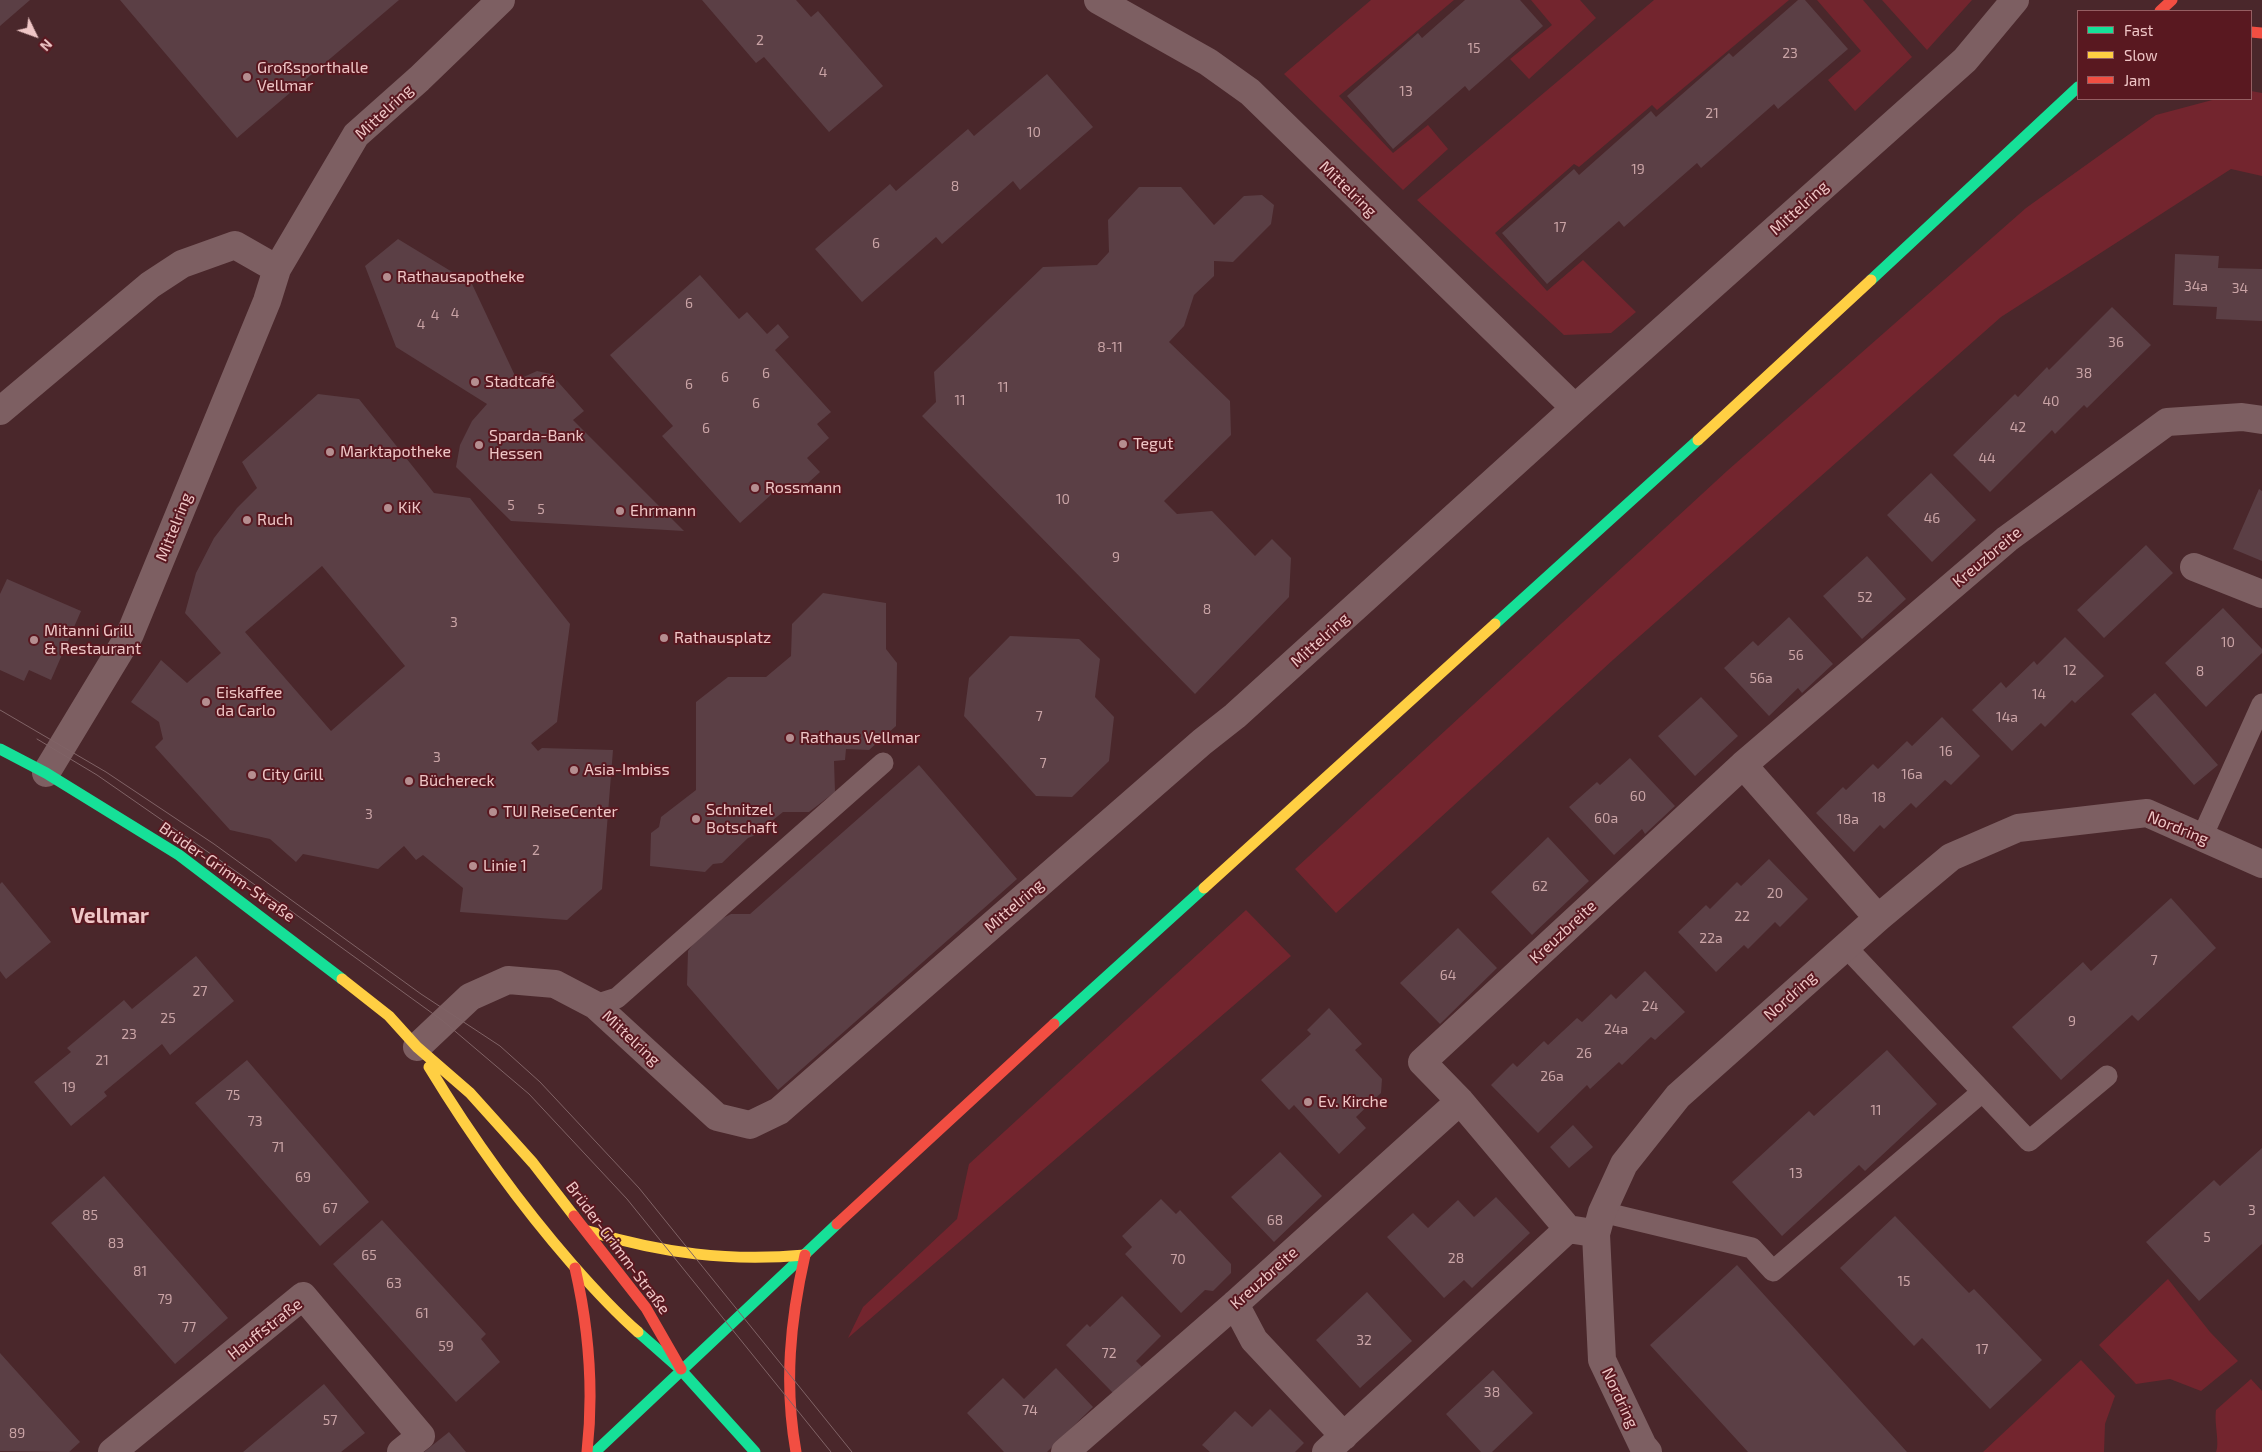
<!DOCTYPE html>
<html>
<head>
<meta charset="utf-8">
<style>
  body { margin:0 }
  #map { position:relative; width:2262px; height:1452px; overflow:hidden; background:#4a272b; font-family:"Exo 2",sans-serif }
  canvas { display:block }
  .legend { position:absolute; left:2077px; top:10px; width:175px; height:90px; box-sizing:border-box; background:#591820; border:1px solid #955e62; margin:0; padding:6px 9px; list-style:none; font-size:15px; color:#efc6c6 }
  .legend li { display:flex; align-items:center; gap:10px; height:25px }
  .legend b { width:25px; border:1px solid #955e62 }
  .north { position:absolute; left:10px; top:10px; width:50px; height:50px; -webkit-text-stroke:4px #591820; paint-order:stroke; rotate:132deg; font-size:14px; font-weight:700; line-height:20px; text-align:center; color:#efc6c6 }
  .north::after { content:''; display:block; margin:auto; width:18px; height:22px; background:#efc6c6; clip-path:polygon(50% 0,100% 100%,50% 72%,0 100%) }
</style>
</head>
<body>
<div id="map">
<canvas width="2262" height="1452"></canvas>
<ul class="legend">
<li><b style="height:6px;background:#16e098"></b>Fast</li>
<li><b style="height:6px;background:#ffcf43"></b>Slow</li>
<li><b style="height:6px;background:#f24e42"></b>Jam</li>
</ul>
<div class="north">N</div>
</div>
<script>
const ctx = document.querySelector('canvas').getContext('2d');
ctx.lineJoin = 'round';
function paint(path, color) { ctx.fillStyle = color; ctx.fill(path, 'evenodd'); }
function trace(path, color, width, dash) { ctx.strokeStyle = color; ctx.lineWidth = width; ctx.lineCap = dash ? 'butt' : 'round'; ctx.setLineDash(dash || []); ctx.stroke(path); }
function label(font, color, halo, rows, align = 'center') {
  ctx.font = font + ' "Exo 2",sans-serif'; ctx.lineWidth = 4; ctx.setLineDash([]); ctx.textBaseline = 'middle'; ctx.strokeStyle = halo; ctx.fillStyle = color; for (const [text, x, y, turn = 0] of rows) {
    ctx.save(); ctx.translate(x, y); ctx.rotate((+turn || 0) * Math.PI / 180); ctx.textAlign = isNaN(turn) ? turn : align; if (halo) ctx.strokeText(text, 0, 0); ctx.fillText(text, 0, 0); ctx.restore();
  }
}
const green = new Path2D(`
  M1371 0H1454L1339 96 1393 153 1428 125 1448 149 1403 190 1284 74Z
  M1531 0H1580L1596 18 1529 79 1510 59 1552 25Z
  M1654 0H1789L1657 110 1652 105 1579 167 1574 164 1495 233 1547 291 1583 260 1636 312 1611 333 1564 335 1417 200Z
  M1817 0H1863L1912 57 1855 111 1828 80 1861 51Z
  M1882 0H1972L1927 50Z
  M2251 91 2262 93V176L2231 169 2001 317 1614 659 1336 913 1295 869 1727 471 2026 208 2156 115 2216 99H2251Z
  M1246 910 1291 956 848 1338 863 1307 957 1219 969 1164Z
  M2168 1279 2210 1332 2238 1361 2201 1391 2170 1379 2136 1384 2099 1345Z
  M2081 1360 2115 1396 2105 1424 2104 1452H1983Z
  M2251 1379 2262 1391V1452H2216C2220 1444 2214 1423 2216 1410Z`);
const building = new Path2D(`
  M0 0H30L0 26Z
  M120 0H399L237 138Z
  M702 0H796L811 17 818 11 883 86 829 132 764 57 756 63Z
  M1465 0H1520L1543 26 1469 91 1465 86 1393 149 1347 96 1418 33 1422 38Z
  M1798 0H1805L1848 49 1778 109 1774 104 1701 168 1697 163 1624 227 1619 221 1547 284 1502 233 1574 169 1579 175 1651 111 1656 117 1729 53 1733 57Z
  M1047 74 1093 127 1020 190 1013 181 942 244 936 237 862 302 815 249 890 184 896 191 968 129 974 136Z
  M1139 187H1181L1214 225 1244 196 1262 195 1274 205 1271 224 1233 262 1214 261V276L1194 295 1184 326 1169 342 1230 401 1231 435 1164 501 1177 514 1212 511 1255 556 1272 539 1291 558 1289 597 1195 694 922 416 936 402 934 372 1043 267 1097 265 1109 252 1108 220Z
  M398 239 472 284 517 380 537 371 551 374 584 411 573 420 684 531 511 521 456 467 460 445 472 421 487 404 396 347 365 266Z
  M2175 254 2219 256 2218 268 2262 269V321L2216 319 2217 307 2173 305Z
  M700 275 739 319 747 312 767 334 778 324 789 337 775 350 831 412 817 424 829 438 807 458 820 472 795 495 784 483 740 523 662 436 673 426 610 355Z
  M2112 307 2151 345 2087 408 2084 405 2055 434 2052 430 1990 492 1953 455 2015 394 2018 397 2047 367 2049 370Z
  M318 394 359 399 434 493 470 498 570 624 557 722 531 743 538 751 542 748 613 750 602 889 567 920 460 912 463 888 423 855 416 860 404 846 378 869 303 854 296 862 270 839 230 830 155 747 163 739 159 722 131 702 161 660 187 683 221 653 185 613 196 573 214 538 237 508 257 488 242 462ZM322 566 405 666 331 731 245 632Z
  M1931 473 1976 520 1932 562 1887 515Z
  M2259 489 2262 491V561L2233 549Z
  M2146 545 2173 573 2104 638 2077 610Z
  M1867 556 1906 599 1862 639 1823 596Z
  M7 579 81 611 51 680 29 670 24 681 0 670V594Z
  M823 593 886 603V649L897 663 896 726 869 750 846 749 845 760 834 761 835 792 809 812H783L753 836 748 838 722 863 713 864 705 872 650 866 651 833 659 827 661 817 696 790V702L728 677H766L791 656 792 624Z
  M2223 608 2262 649V653L2206 707 2165 663Z
  M1789 617 1833 664 1802 693 1798 688 1769 716 1724 668 1753 641 1758 646Z
  M1010 636 1079 639 1100 659 1095 697 1114 717 1109 761 1072 797 1036 796 964 716 969 678Z
  M2065 637 2104 676 2075 703 2072 700 2045 727 2041 723 2012 751 1972 710 2001 682 2006 688 2034 661 2037 665Z
  M2155 693 2218 765 2194 785 2131 714Z
  M1701 697 1738 736 1695 776 1658 736Z
  M1942 717 1980 756 1951 785 1945 780 1916 808 1911 803 1884 829 1880 825 1854 852 1816 813 1843 787 1846 790 1873 764 1878 769 1907 741 1912 746Z
  M1630 758 1675 806 1645 834 1642 829 1614 855 1569 807 1597 782 1600 785Z
  M919 765 1017 879 778 1090 687 985 688 951 705 927 731 914H750Z
  M1548 837 1589 881 1532 935 1491 892Z
  M1769 859 1808 899 1780 927 1775 922 1748 949 1744 945 1716 972 1678 932 1706 905 1710 909 1737 882 1741 886Z
  M2 882 51 942 6 979 0 971V884Z
  M2171 898 2216 948 2138 1021 2132 1015 2061 1080 2012 1027 2083 962 2091 971Z
  M1458 928 1497 968 1440 1024 1400 983Z
  M196 956 234 1001 170 1055 162 1044 104 1092 107 1096 71 1126 34 1082 71 1052 67 1048 124 1000 132 1009Z
  M1645 971 1685 1012 1655 1040 1651 1037 1622 1065 1619 1062 1590 1089 1587 1085 1538 1133 1491 1085 1513 1063 1517 1067 1544 1041 1548 1045 1577 1018 1582 1022 1611 994 1616 999Z
  M1329 1008 1362 1044 1355 1050 1382 1079 1381 1093 1356 1117 1366 1128 1339 1154 1294 1105 1289 1110 1261 1080 1311 1034 1307 1030Z
  M1887 1050 1937 1104 1865 1171 1859 1165 1782 1236 1732 1182 1809 1111 1814 1116Z
  M247 1060 369 1202 320 1246 195 1103Z
  M1573 1125 1593 1147 1569 1168 1550 1147Z
  M2262 1148V1244L2199 1301 2146 1242 2214 1180 2220 1186Z
  M1280 1152 1322 1196 1274 1242 1231 1197Z
  M104 1176 228 1318 175 1364 51 1223Z
  M1496 1197 1530 1233 1472 1288 1464 1280 1444 1298 1387 1237 1413 1213 1428 1228 1458 1200 1474 1217Z
  M1161 1199 1176 1214 1180 1210 1231 1264V1273L1213 1291 1205 1290 1181 1313 1125 1254 1132 1247 1122 1236Z
  M1895 1216 1969 1293 1974 1289 2042 1360 1990 1409 1922 1338 1914 1346 1840 1268Z
  M382 1220 486 1334 481 1339 500 1362 456 1402 333 1264Z
  M1737 1265 1907 1452H1748L1650 1345Z
  M1367 1292 1412 1341 1360 1388 1316 1340Z
  M1122 1296 1161 1336 1136 1361 1142 1367 1114 1394 1066 1345 1087 1324 1090 1327Z
  M0 1353 80 1442 69 1452 0 1451Z
  M1056 1368 1093 1407 1047 1452H1004L967 1413 1003 1378 1024 1399Z
  M1493 1370 1533 1413 1492 1452H1481L1446 1414Z
  M324 1384 365 1433 341 1452H243Z
  M1270 1409 1304 1443 1295 1452H1210L1202 1445 1235 1411 1252 1427Z
  M449 1432 466 1452H424Z`);
const lane = new Path2D(`
  M2202 837 2262 704
  M1846 947 2029 1141 2107 1076
  M595 1005 617 998 883 763
  M1602 1212 1752 1248 1773 1271 1982 1092`);
const street = new Path2D(`
  M1575 408 1965 60 2015 0
  M0 411 150 285 182 264 235 245 277 269
  M2194 567 2262 594
  M1743 765 1878 918
  M46 773 130 634 267 301 277 269 356 135 419 79 501 0
  M417 1047 470 997 508 980 555 984 595 1005 717 1117 750 1125 779 1111 1202 742 1235 716 1575 408 1250 92 1208 62 1098 0
  M1568 1229 1460 1101 1422 1062 1743 765 2007 539 2167 422 2242 417 2262 420
  M1235 1304 1254 1340 1344 1436
  M112 1452 303 1296 421 1436 401 1452
  M1065 1452 1235 1304 1460 1101
  M1326 1452 1568 1229 1587 1232
  M1648 1452 1643 1446 1602 1360 1596 1234 1602 1212 1624 1164 1678 1096 1878 918 1951 857 2018 828 2147 813 2262 864`);
const fast = new Path2D(`
  M1871 280 2078 87
  M1495 624 1698 440
  M0 749 46 773 179 855 342 979
  M1054 1024 1204 888
  M638 1332 681 1370 755 1452
  M595 1452 837 1224`);
const slow = new Path2D(`
  M1698 440 1871 280
  M1204 888 1495 624
  M342 979 389 1016 417 1047 470 1093 533 1163 574 1216
  M429 1067C471 1136 518 1202 572 1264 593 1288 614 1311 638 1332
  M588 1231C662 1253 728 1262 805 1255`);
const jam = new Path2D(`
  M2160 11 2172 0
  M2251 32 2262 33
  M574 1216 646 1308 681 1369
  M837 1224 1054 1024
  M575 1268C589 1329 594 1389 587 1452
  M796 1452C784 1385 790 1321 805 1255`);
const tram = new Path2D(`
  M0 710 106 772 214 844 421 994 500 1046 540 1082 639 1188 852 1452
  M37 739 97 775 244 877 443 1021 529 1094 627 1199 831 1452`);
const markers = [
  [247,77,5,"#b58e90"],
  [387,277,5,"#b58e90"],
  [475,382,5,"#b58e90"],
  [1123,444,5,"#b58e90"],
  [479,445,5,"#b58e90"],
  [330,452,5,"#b58e90"],
  [755,488,5,"#b58e90"],
  [388,508,5,"#b58e90"],
  [620,511,5,"#b58e90"],
  [247,520,5,"#b58e90"],
  [664,638,5,"#b58e90"],
  [34,640,5,"#b58e90"],
  [206,702,5,"#b58e90"],
  [790,738,5,"#b58e90"],
  [574,770,5,"#b58e90"],
  [252,775,5,"#b58e90"],
  [409,781,5,"#b58e90"],
  [493,812,5,"#b58e90"],
  [696,819,5,"#b58e90"],
  [473,866,5,"#b58e90"],
  [1308,1102,5,"#b58e90"]
];
const numberNames = [
  ["2",760,40],
  ["15",1474,48],
  ["23",1790,53],
  ["4",823,72],
  ["13",1406,91],
  ["21",1712,113],
  ["10",1034,132],
  ["19",1638,169],
  ["8",955,186],
  ["17",1560,227],
  ["6",876,243],
  ["34a",2196,286],
  ["34",2240,288],
  ["6",689,303],
  ["4",455,313],
  ["4",435,315],
  ["4",421,324],
  ["36",2116,342],
  ["8-11",1110,347],
  ["6",766,373],
  ["38",2084,373],
  ["6",725,377],
  ["6",689,384],
  ["11",1003,387],
  ["11",960,400],
  ["40",2051,401],
  ["6",756,403],
  ["42",2018,427],
  ["6",706,428],
  ["44",1987,458],
  ["10",1063,499],
  ["5",511,505],
  ["5",541,509],
  ["46",1932,518],
  ["9",1116,557],
  ["52",1865,597],
  ["8",1207,609],
  ["3",454,622],
  ["10",2228,642],
  ["56",1796,655],
  ["12",2070,670],
  ["8",2200,671],
  ["56a",1761,678],
  ["14",2039,694],
  ["7",1039,716],
  ["14a",2007,717],
  ["16",1946,751],
  ["3",437,757],
  ["7",1043,763],
  ["16a",1912,774],
  ["60",1638,796],
  ["18",1879,797],
  ["3",369,814],
  ["60a",1606,818],
  ["18a",1848,819],
  ["2",536,850],
  ["62",1540,886],
  ["20",1775,893],
  ["22",1742,916],
  ["22a",1711,938],
  ["7",2154,960],
  ["64",1448,975],
  ["27",200,991],
  ["24",1650,1006],
  ["25",168,1018],
  ["9",2072,1021],
  ["24a",1616,1029],
  ["23",129,1034],
  ["26",1584,1053],
  ["21",102,1060],
  ["26a",1552,1076],
  ["19",69,1087],
  ["75",233,1095],
  ["11",1876,1110],
  ["73",255,1121],
  ["71",278,1147],
  ["13",1796,1173],
  ["69",303,1177],
  ["67",330,1208],
  ["3",2252,1210],
  ["85",90,1215],
  ["68",1275,1220],
  ["5",2207,1237],
  ["83",116,1243],
  ["65",369,1255],
  ["28",1456,1258],
  ["70",1178,1259],
  ["81",140,1271],
  ["15",1904,1281],
  ["63",394,1283],
  ["79",165,1299],
  ["61",422,1313],
  ["77",189,1327],
  ["32",1364,1340],
  ["59",446,1346],
  ["17",1982,1349],
  ["72",1109,1353],
  ["38",1492,1392],
  ["74",1030,1410],
  ["57",330,1420],
  ["89",17,1433]
];
const poiNames = [
  ["Großsporthalle",257,68],
  ["Vellmar",257,86],
  ["Rathausapotheke",397,277],
  ["Stadtcafé",485,382],
  ["Sparda-Bank",489,436],
  ["Hessen",489,454],
  ["Tegut",1133,444],
  ["Marktapotheke",340,452],
  ["Rossmann",765,488],
  ["KiK",398,508],
  ["Ehrmann",630,511],
  ["Ruch",257,520],
  ["Mitanni Grill",44,631],
  ["& Restaurant",44,649],
  ["Rathausplatz",674,638],
  ["Eiskaffee",216,693],
  ["da Carlo",216,711],
  ["Rathaus Vellmar",800,738],
  ["Asia-Imbiss",584,770],
  ["City Grill",262,775],
  ["Büchereck",419,781],
  ["Schnitzel",706,810],
  ["Botschaft",706,828],
  ["TUI ReiseCenter",503,812],
  ["Linie 1",483,866],
  ["Ev. Kirche",1318,1102]
];
const streetNames = [
  ["Mittelring",384,112,-43],
  ["Mittelring",1348,189,44],
  ["Mittelring",1799,208,-42],
  ["Mittelring",174,527,-68],
  ["Kreuzbreite",1987,557,-40],
  ["Mittelring",1320,640,-42],
  ["Nordring",2178,828,22],
  ["Brüder-Grimm-Straße",227,872,35],
  ["Mittelring",1014,906,-41],
  ["Kreuzbreite",1563,932,-43],
  ["Nordring",1790,996,-42],
  ["Mittelring",631,1038,43],
  ["Brüder-Grimm-Straße",618,1248,53],
  ["Kreuzbreite",1264,1278,-42],
  ["Hauffstraße",265,1329,-38],
  ["Nordring",1620,1398,65]
];
const districtNames = [
  ["Vellmar",110,916]
];
paint(green, '#73252e');
paint(building, '#5b3f45');
trace(lane, '#7d5f62', 21);
trace(street, '#7d5f62', 28);
trace(fast, '#16e098', 11);
trace(slow, '#ffcf43', 11);
trace(jam, '#f24e42', 11);
trace(tram, '#806366', 1);
for (const [x, y, r, color] of markers) { const dot = new Path2D(); dot.arc(x, y, r, 0, 2 * Math.PI); ctx.fillStyle = color; ctx.fill(dot); trace(dot, '#591820', 2); }
label('14px', '#caa4a6', null, numberNames);
label('16px', '#efc6c6', '#591820', poiNames, 'left');
label('16px', '#efc6c6', '#591820', streetNames);
label('bold 21px', '#efc6c6', '#591820', districtNames);
</script>
</body>
</html>
